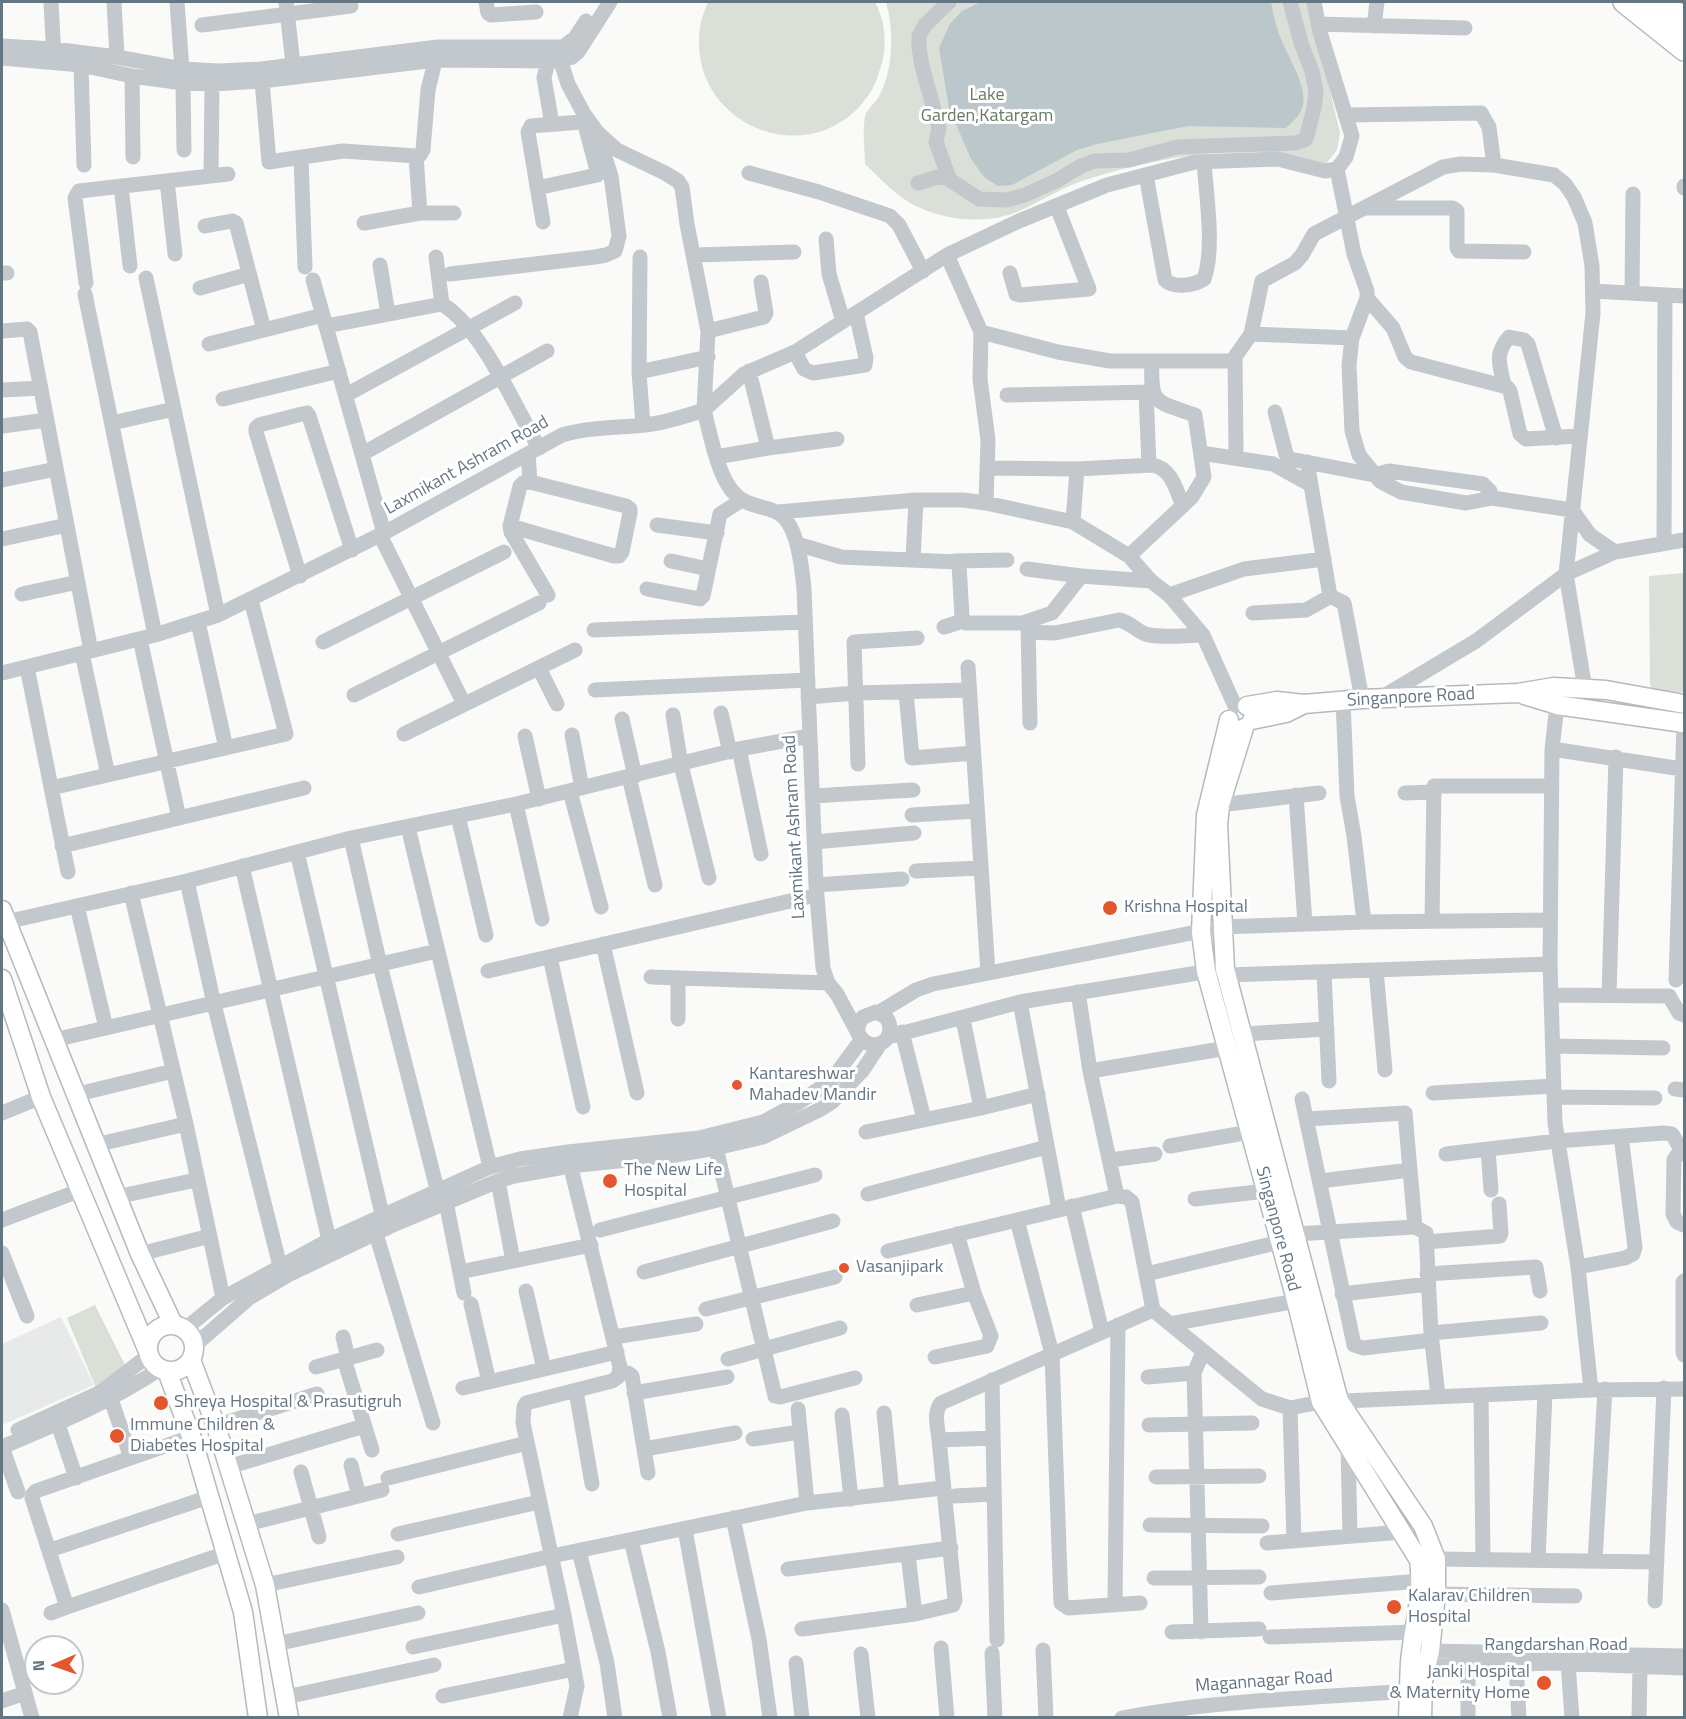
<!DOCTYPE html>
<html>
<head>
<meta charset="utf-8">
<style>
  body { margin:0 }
  #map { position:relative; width:1686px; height:1719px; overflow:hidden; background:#fafaf8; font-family:"Titillium Web",sans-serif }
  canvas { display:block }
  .frame { position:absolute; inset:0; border:3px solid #657683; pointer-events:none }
  .north { position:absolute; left:24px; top:1635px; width:60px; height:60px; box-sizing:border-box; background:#fff; border:2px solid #c1c8cd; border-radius:50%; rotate:268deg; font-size:16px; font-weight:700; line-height:24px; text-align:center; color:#657683 }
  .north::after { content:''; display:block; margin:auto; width:21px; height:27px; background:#e4572e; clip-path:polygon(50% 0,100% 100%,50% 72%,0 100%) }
</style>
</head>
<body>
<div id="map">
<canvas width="1686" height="1719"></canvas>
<div class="frame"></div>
<div class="north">N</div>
</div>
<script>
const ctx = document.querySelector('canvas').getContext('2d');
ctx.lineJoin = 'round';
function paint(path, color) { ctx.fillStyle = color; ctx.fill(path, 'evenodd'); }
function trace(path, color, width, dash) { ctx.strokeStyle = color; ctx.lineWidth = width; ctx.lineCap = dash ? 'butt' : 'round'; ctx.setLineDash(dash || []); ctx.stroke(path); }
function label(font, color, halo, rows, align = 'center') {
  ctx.font = font + ' "Titillium Web",sans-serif'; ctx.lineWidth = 6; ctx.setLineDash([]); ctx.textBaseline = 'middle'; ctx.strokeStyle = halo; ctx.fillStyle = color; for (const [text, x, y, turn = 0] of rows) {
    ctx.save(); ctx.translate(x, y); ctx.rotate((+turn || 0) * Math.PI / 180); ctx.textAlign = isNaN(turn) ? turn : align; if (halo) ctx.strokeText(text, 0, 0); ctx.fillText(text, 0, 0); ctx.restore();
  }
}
const built = new Path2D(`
  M61 1317 94 1385 2 1425V1344Z`);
const green = new Path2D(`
  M708 2H875C886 22 888 51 879 72 877 79 874 87 870 93 815 177 686 127 700 27 701 19 705 10 708 2Z
  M886 2H1309L1340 133 1337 150 1325 165C1313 161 1299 156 1286 154 1223 144 1138 162 1079 182 1057 190 1038 203 1017 212 988 224 947 221 918 207 898 198 882 180 865 164 865 149 862 132 865 117 866 110 874 104 878 98 894 71 894 31 886 2Z
  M1684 573V692L1653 693 1650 684 1649 576Z
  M95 1305 127 1369 96 1388 67 1318Z`);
const water = new Path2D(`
  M981 2H1271C1273 12 1275 23 1279 34 1286 54 1307 84 1303 105 1301 115 1293 121 1286 128L1188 126 1097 144 1077 150 1012 185 998 186 984 177 971 159 949 108 939 48 950 24 962 11Z`);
const minor = new Path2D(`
  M51 2 54 58
  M114 2 117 57
  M177 2 183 83 184 150
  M286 2 294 73
  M486 2 488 13 491 15 536 12
  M949 2 925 25 919 36V47L922 66 939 128 936 142 949 178
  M1318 24 1465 28
  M202 25 351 6
  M1374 26 1377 2
  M2 46 53 49 117 57 182 69 218 71 261 69 438 47H563L575 38 586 21
  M558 53 568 84 584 114 597 132 617 150 665 173 678 181 682 187 687 224 708 331 704 410
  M2 58 81 65 132 76 183 83 212 84 262 81 436 60 559 61 572 57 578 52 610 2
  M548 61 544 78 552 124
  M81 65 84 165
  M132 76 133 157
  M262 81 269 162 343 151 416 156 420 155 423 150 428 90 437 53
  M1345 115 1481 113 1489 127 1494 165
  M416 156 420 213H454
  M301 158 305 267
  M1337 169 1354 254 1367 291V298L1352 338 1349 365 1352 431 1359 455 1380 481 1401 492 1466 503 1492 498 1572 510 1590 535 1615 552
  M749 173 819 192 890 216 899 225 923 271
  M1146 175 1165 280C1174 289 1195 285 1204 279 1215 250 1206 194 1204 162
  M211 176 212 84
  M167 181 175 254
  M918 183 938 177 947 178 979 199 1007 200 1025 195 1056 181 1081 166 1095 161 1129 160 1177 147 1296 143 1306 139 1314 108 1316 91 1312 71 1302 46 1290 2
  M121 186 130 266
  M1684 186V188
  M537 188 597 175V170L585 125 581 122 531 126 528 132 543 222
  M1367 208H1453L1457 211V248L1459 251 1524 252
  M364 223 420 213
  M205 226 232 221 236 223 264 330
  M826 239 829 274 843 321
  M694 255 794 252
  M947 255 981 332 980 379 988 440 986 503
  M436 257 442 304
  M640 257 639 372 643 425
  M380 265 388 314
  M2 273H7
  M1010 273 1016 294 1020 295 1089 289 1057 207
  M450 274 595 257 606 255 615 251 619 236 611 176 598 136
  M146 278 218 615
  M313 280 384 533
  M86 283 75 198 79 191 228 174
  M200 288 249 274
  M1593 291 1684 296
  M1632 293 1633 194
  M85 294 155 635
  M1367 298 1393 328 1405 357 1411 362 1507 387 1510 391 1520 434 1526 439 1579 436
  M326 326 442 304C482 328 515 407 539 448
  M2 331 27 329 30 332 91 651
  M708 331 764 317 766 313 761 282
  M981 332 1058 352 1110 361H1232L1251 334 1262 281 1295 263 1302 255 1314 234 1443 167 1461 164 1494 165 1554 175 1565 184 1574 197 1585 223 1592 266 1593 313 1566 574 1585 689
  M1251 334 1352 338
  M209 344 323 315
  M795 352 804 369 813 373 865 365 866 358 856 313
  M1235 357 1236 453
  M749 371 768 448
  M639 372 708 357
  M1504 386C1500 364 1494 355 1509 337L1524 340 1528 344 1556 438
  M2 390 41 388
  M1146 392 1149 465
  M346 395 515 303
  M1007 395 1152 392
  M223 399 339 371
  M704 410 744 374 795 352 947 255 1019 221 1107 185 1195 162 1278 159 1325 171 1337 169 1346 157 1352 136 1320 32 1314 2
  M1275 412 1286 454 1290 459 1374 475 1389 471 1483 484 1490 491 1492 498
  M112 423 174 409
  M2 426 47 420
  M1201 453 1273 464 1311 485
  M362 454 547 351
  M528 454 530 482 523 483 520 486 510 526 511 532 548 595
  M716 457 768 448 837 439
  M1307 462 1330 596 1344 603 1362 699
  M988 468 1077 469 1153 465C1172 469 1176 490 1183 506
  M2 480 56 469
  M778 512 916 500H963L986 503 1073 522 1129 556 1151 581 1169 595 1203 635 1235 706
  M1073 522 1077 469
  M657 525 717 533
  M510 526 614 556H619L622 552 630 513V509L626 506 530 482
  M380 535 464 704
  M2 539 67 525
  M1664 543 1665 295
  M797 544 841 557 957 562 959 564 962 617 966 623H1022L1052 613 1081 576 1151 581
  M1129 556 1192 497 1204 477 1195 415C1156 401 1150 406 1152 361
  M913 560 916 500
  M671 561 708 569
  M955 561 1007 560
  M1027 569 1081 576
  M300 576 256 432V428L259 425 302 414 307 413 309 416 352 550
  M647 589 700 599 703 596 720 514 742 500
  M22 594 78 582
  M1169 595 1244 569 1324 559
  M1253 613 1306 610 1331 596
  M198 622 226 748
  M1028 624 1030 723
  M944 627 963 621
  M594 630 805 622
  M1028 632 1055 633 1119 620C1131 622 1138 633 1149 635 1166 638 1186 635 1203 635
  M140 639 179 818
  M323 642 504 552
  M82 653 108 775
  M27 667 68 872
  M968 667 988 973
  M539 668 557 704
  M2 673 155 635 218 615 384 533 562 435C589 427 617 428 645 425 666 423 685 416 704 410 710 433 718 479 736 495 745 505 762 506 774 511 798 519 802 568 804 589L816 885 823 968 828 983 837 994 859 1035C873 1057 900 1038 886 1017L876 1012 863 1017 858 1025V1030
  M595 690 808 680
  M906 692 912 758 973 753
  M354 695 539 603
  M808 697 856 693 969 690
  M1379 699 1476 641 1566 574 1615 552 1684 540
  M1343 700 1347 796 1354 836 1364 922
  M721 713 730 752
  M673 715 681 765 709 878
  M622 719 635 776
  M404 734 575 650
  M572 735 582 788
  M525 736 539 799
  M739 749 761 854
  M1552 749 1682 769
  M858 764 854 642 917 638
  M629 777 655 885
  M51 788 286 734 251 600
  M570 791 601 907
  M1405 793 1433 792
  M1296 795 1305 924
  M812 796 913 790
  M516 804 542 919
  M1220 805 1319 793
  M912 815 977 811
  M458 816 486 935
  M408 827 490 1167
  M351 838 380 965 437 1189
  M814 842 914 833
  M62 846 304 788
  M297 852 382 1214
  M242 866 329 1240
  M916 871 980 868
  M187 881 214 1004 280 1266
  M816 885 902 879
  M131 893 186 1124 223 1298
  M77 906 106 1028
  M1432 921 1434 786H1551
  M6 922 187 881 351 838 516 804 739 749 810 736
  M603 944 637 1093
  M550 957 583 1107
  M1376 970 1385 1070
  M488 971 816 895
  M1324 972 1329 1081
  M1227 975 1550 964
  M651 977 828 983
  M1676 980 1684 723
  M1078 992 1090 1071 1117 1196
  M1551 995 1669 996 1679 1013 1684 1015
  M1609 995 1616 757
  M1020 1002 1059 1209
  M878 1013 916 990 933 984 1222 927 1364 922 1550 920
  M678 1019V978
  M963 1019 981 1108
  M902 1032 924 1119
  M1243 1034 1327 1029
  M888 1037 1020 1002 1216 970
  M54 1040 437 951
  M1553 1046 1663 1048
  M1090 1071 1227 1048
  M1675 1089 1684 1090
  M1433 1093 1554 1086
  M74 1095 173 1071
  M1554 1097 1655 1098
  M1302 1099 1354 1345 1363 1348 1432 1340
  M2 1113 41 1097
  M1307 1119 1405 1113 1415 1227 1426 1233 1431 1333 1438 1396
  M866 1132 981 1108 1038 1094
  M95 1145 186 1124
  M1170 1146 1250 1132
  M716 1148 775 1396 780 1397 855 1378
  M1488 1149 1491 1190
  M1684 1153 1677 1155 1674 1160 1673 1214 1677 1222 1684 1225
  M1446 1154 1557 1141 1664 1133 1672 1134 1683 1153
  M568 1156 620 1367 618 1377 612 1381 526 1403 524 1407 523 1423 564 1615 577 1686 570 1718
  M1110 1160 1155 1154
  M498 1181 513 1261
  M1320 1181 1410 1170
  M868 1194 1047 1147
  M116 1197 196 1180
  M1195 1199 1266 1191
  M446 1202 464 1293
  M1072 1206 1102 1332
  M2 1220 81 1190
  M1017 1220 1052 1354 1061 1603 1068 1608 1140 1603
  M600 1230 815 1175
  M376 1234 433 1423
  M1295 1234 1415 1227
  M1426 1242 1500 1236 1501 1233 1499 1204
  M888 1251 1117 1196 1126 1197 1132 1202 1153 1310
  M2 1253 27 1316
  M140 1254 210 1236
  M1578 1267 1625 1258 1633 1254 1635 1247 1621 1136
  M460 1272 591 1245
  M644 1272 833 1221
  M1146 1274 1280 1242
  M1427 1274 1536 1267 1540 1291
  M1684 1281 1683 1282V1352L1684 1355
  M526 1291 544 1369
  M1342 1294 1428 1284
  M471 1304 489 1382
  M917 1305 974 1293
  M706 1309 835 1277
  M1170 1324 1296 1301
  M185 1329 223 1298 329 1240 490 1167 520 1159 568 1152 699 1138 763 1122 798 1103 831 1081 862 1039
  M1431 1333 1541 1323
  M343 1337 348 1358
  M614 1337 696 1324
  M194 1346 249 1298 288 1275 395 1224 498 1181 514 1176 570 1166 675 1155 716 1148 763 1137 821 1109 832 1102 863 1070 880 1044
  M935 1357 987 1346 991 1336 974 1293 957 1234
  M344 1359 372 1450
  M728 1359 840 1328
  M316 1367 377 1350
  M620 1373H628L632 1376 648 1473
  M1148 1377 1194 1373
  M992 1380 997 1640
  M463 1388 617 1352
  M1595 1390 1684 1389
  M576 1391 592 1484
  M634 1393 727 1377
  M1481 1395 1483 1560
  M111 1399 131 1458
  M1290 1408 1294 1541
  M798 1409 807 1503
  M884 1413 892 1494
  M842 1415 851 1499
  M58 1424 76 1478
  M1149 1425 1252 1423
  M216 1426 317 1394
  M18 1430 101 1392 149 1355
  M191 1437 36 1491 33 1494 32 1498 67 1607 226 1553
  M753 1439 800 1432
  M939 1440 993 1438
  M1348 1445 1350 1536
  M2 1447C59 1423 108 1403 160 1369
  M2 1447 18 1492
  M644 1449 735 1433
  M351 1465 359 1496
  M228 1467 364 1426
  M301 1472 319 1537
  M1156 1477 1259 1476
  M388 1478 527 1443
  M955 1496 994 1494
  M733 1518 759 1639 770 1718
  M247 1524 382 1490
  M1150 1525 1262 1526
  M685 1529 719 1718
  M398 1534 539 1502
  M631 1540 658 1652 670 1718
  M1267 1543 1402 1532
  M50 1550 209 1497
  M579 1551 607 1663 615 1718
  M908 1554 915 1614
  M1436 1559 1657 1562
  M1538 1560 1545 1392
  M1595 1561 1605 1389
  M788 1569 951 1548
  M1154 1578 1259 1577
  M265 1585 397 1557
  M419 1587 552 1556 807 1503 943 1488
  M1271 1593 1421 1581
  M1436 1594 1575 1596
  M1655 1601 1664 1388
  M1115 1605 1118 1325
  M2 1610 32 1718
  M51 1613 67 1607
  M802 1629 915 1614 953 1605 955 1600 939 1440C938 1428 933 1413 941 1403L1153 1310 1262 1399 1290 1408 1321 1402 1591 1390 1578 1267 1555 1123 1550 964 1552 749 1557 705
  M1172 1632 1259 1629
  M1201 1632 1194 1373 1203 1352
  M1270 1637 1415 1632
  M276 1644 418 1613
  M413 1647 564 1615
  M941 1648 947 1718
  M1043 1650 1046 1718
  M1430 1651 1684 1656
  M992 1653 995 1718
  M861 1654 868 1718
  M796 1663 802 1718
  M1568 1663 1572 1718
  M1516 1664 1519 1718
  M1468 1666V1718
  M1427 1667 1553 1663 1684 1668
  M443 1696 574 1669
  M286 1697 434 1665
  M2 1701 25 1693
  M1122 1718C1216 1700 1314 1698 1409 1691
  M1639 1718 1640 1666`);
const major = new Path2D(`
  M1642 2 1684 35
  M1524 695 1557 705 1684 723
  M1247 706 1277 701 1304 704 1362 699 1518 693 1554 687 1606 690 1684 704
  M1229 720 1206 815 1201 932 1206 971 1295 1296 1321 1402 1419 1560C1424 1595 1413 1627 1410 1662 1409 1680 1409 1699 1408 1718
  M1252 720 1286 713 1304 704
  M1244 728 1220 805 1218 825 1225 969 1339 1401 1423 1526 1436 1559V1594L1430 1651 1423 1681 1422 1718
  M2 910 140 1254 173 1324
  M2 979 41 1097 147 1349
  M148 1348a23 23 0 1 1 46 0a23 23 0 1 1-46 0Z
  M191 1360 216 1426 265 1585 289 1718
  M167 1371 193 1441 243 1612 258 1718`);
const highway = new Path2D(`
  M1624 2 1684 50
  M1663 2 1684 19`);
const markers = [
  [1110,908,8,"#e4572e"],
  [737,1085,6,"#e4572e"],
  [610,1181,8,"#e4572e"],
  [844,1268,6,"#e4572e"],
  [161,1403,8,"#e4572e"],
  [117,1436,8,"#e4572e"],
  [1394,1607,8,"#e4572e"],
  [1544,1683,8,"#e4572e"]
];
const parkNames = [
  ["Lake",987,96],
  ["Garden,Katargam",987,117]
];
const streetNames = [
  ["Laxmikant Ashram Road",467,466,-29],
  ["Singanpore Road",1411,698,-3],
  ["Laxmikant Ashram Road",795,827,-93],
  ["Singanpore Road",1277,1229,75],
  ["Rangdarshan Road",1556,1646],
  ["Magannagar Road",1264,1682,-4]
];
const poiNames = [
  ["Krishna Hospital",1124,908],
  ["Kantareshwar",749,1075],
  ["Mahadev Mandir",749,1096],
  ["The New Life",624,1171],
  ["Hospital",624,1192],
  ["Vasanjipark",856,1268],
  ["Shreya Hospital & Prasutigruh",174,1403],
  ["Immune Children &",130,1426],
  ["Diabetes Hospital",130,1447],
  ["Kalarav Children",1408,1597],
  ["Hospital",1408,1618],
  ["Janki Hospital",1530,1673,"right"],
  ["& Maternity Home",1530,1694,"right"]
];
paint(built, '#e8e9e9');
paint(green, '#dadfd7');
paint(water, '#bbc7cb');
trace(major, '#b5babe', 21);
trace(highway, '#b4b9bd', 24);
trace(minor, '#c3c8cc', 15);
trace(major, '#fff', 18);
trace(highway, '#fff', 21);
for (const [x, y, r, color] of markers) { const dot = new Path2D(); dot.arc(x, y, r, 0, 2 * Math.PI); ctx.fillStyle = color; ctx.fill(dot); trace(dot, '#fff', 2); }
label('18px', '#687a64', '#fff', parkNames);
label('18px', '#657683', '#fff', streetNames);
label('18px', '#657683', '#fff', poiNames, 'left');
</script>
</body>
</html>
